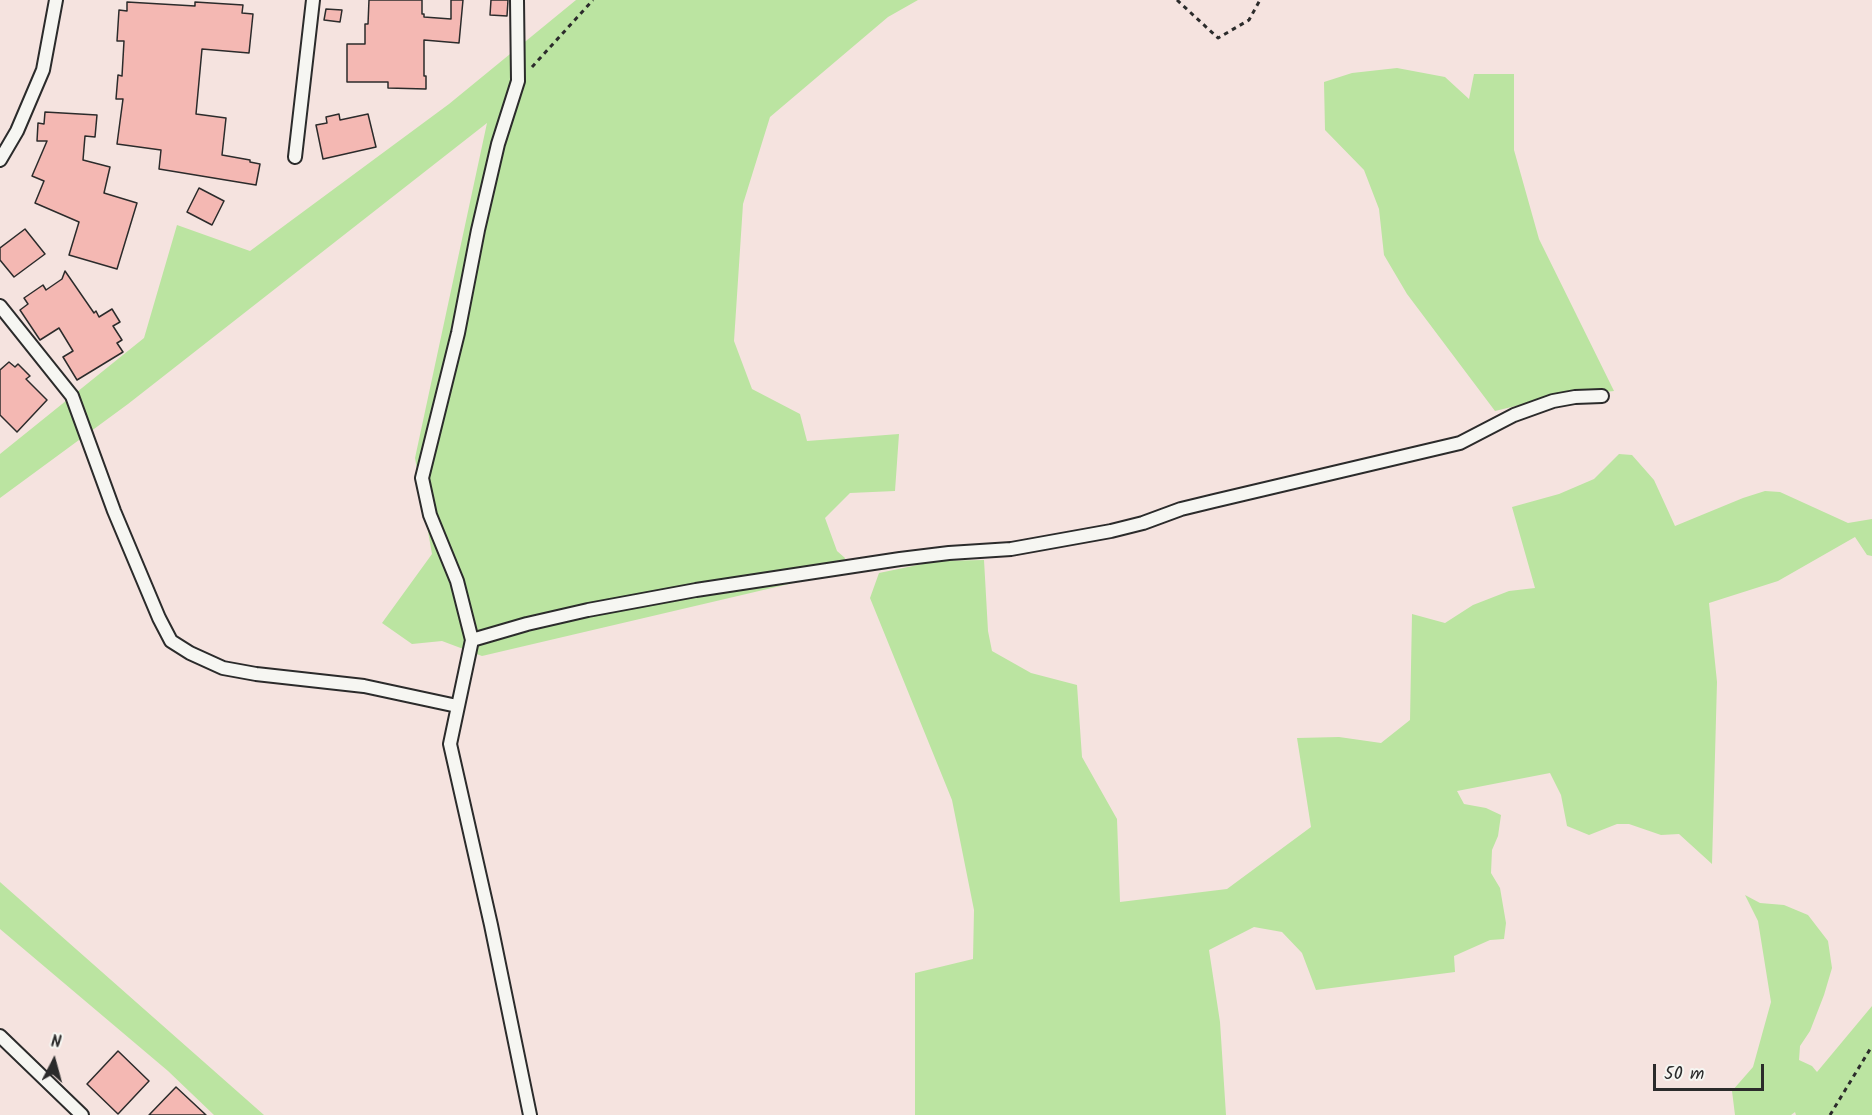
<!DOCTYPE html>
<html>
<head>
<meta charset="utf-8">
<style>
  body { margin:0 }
  #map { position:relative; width:1872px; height:1115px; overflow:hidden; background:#f5e3df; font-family:Kalam,sans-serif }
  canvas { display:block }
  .north { position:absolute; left:24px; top:1031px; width:60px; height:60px; -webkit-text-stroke:4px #f6f6f2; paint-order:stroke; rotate:6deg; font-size:16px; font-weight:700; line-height:24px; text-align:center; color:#2b2b2b }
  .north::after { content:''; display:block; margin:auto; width:21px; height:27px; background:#2b2b2b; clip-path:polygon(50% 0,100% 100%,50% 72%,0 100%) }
  .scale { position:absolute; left:1653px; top:1064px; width:111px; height:27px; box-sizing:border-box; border:3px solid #2b2b2b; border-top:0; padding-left:8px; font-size:18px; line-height:21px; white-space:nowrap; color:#2b2b2b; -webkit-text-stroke:4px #f6f6f2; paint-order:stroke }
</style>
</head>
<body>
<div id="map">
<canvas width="1872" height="1115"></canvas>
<div class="north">N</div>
<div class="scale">50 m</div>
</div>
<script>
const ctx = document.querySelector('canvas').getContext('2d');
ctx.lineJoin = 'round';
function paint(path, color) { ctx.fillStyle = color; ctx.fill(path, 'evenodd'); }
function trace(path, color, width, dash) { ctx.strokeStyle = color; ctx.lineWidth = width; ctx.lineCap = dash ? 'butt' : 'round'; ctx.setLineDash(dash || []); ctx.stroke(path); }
const green = new Path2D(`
  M576 0H918L888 17 770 117 743 204 734 341 752 389 800 414 807 441 899 434 895 491 850 493 825 518 837 551 845 558 840 572 482 656 442 641 412 644 382 623 432 554 415 458 487 123 128 404 0 498V454L144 338 177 225 250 251 449 104Z
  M1397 68 1445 77 1469 99 1474 74H1514V150L1539 239 1614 391 1549 398 1495 411 1407 294 1384 255 1379 209 1364 170 1325 130 1324 82 1352 73Z
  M1619 454 1632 455 1654 480 1675 526 1743 498 1765 491 1780 492 1848 523 1872 519V556L1867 555 1855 537 1778 581 1709 603 1717 682 1712 864 1679 834 1661 835 1629 824H1617L1589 835 1567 826 1561 795 1550 773 1457 791 1464 804 1486 808 1501 815 1498 836 1492 850 1491 873 1500 888 1506 923 1504 939 1490 940 1454 956 1455 972 1316 990 1302 953 1282 932 1254 927 1209 950 1220 1022 1226 1115H915V973L973 959 974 910 952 800 870 598 879 573 937 561 984 560 988 631 992 651 1031 673 1077 685 1082 757 1117 819 1120 902 1227 889 1311 827 1297 738 1339 737 1381 743 1410 720 1412 614 1445 623 1473 605 1509 591 1535 588 1512 507 1559 494 1594 479Z
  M0 882 264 1115H214L168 1071 0 929Z
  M1745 895 1760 903 1784 905 1808 915 1828 941 1832 968 1824 995 1810 1031 1800 1046 1799 1060 1812 1066 1817 1072 1872 1006V1115H1796L1795 1112 1791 1115H1735L1732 1091 1753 1067 1771 1002 1758 921Z`);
const building = new Path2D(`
  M369 0H422V14H424V17L451 19V0H463L459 43 424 40V76H426V89L388 88V82H347V44H365V24H368Z
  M491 0H508L507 16 490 15Z
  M127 2 195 6V2L243 5 242 13 253 14 249 53 202 49 196 114 226 118 222 155 250 160V162L260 164 256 185 159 169 161 150 117 144 123 99H116L118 75 122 76 124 41H117L119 10 127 11Z
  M326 9 342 10 340 22 324 20Z
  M45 112 97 115 95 137 85 136 83 160 110 167 104 193 137 203 117 269 69 255 79 222 35 203 44 181 32 176 47 141H37L38 123 44 124Z
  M339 114 340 120 368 114 376 147 323 159 316 125 327 123 326 117Z
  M199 188 224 201 212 225 187 212Z
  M25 229 45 254 14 277 0 260V248Z
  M65 271 94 313 96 311 99 317 112 309 120 322 113 326 122 340 117 343 123 352 77 380 63 357 73 351 59 328 40 340 20 310 28 304 24 298 43 285 46 290 62 279Z
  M9 362 15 367 18 364 30 376 26 379 47 400 17 432 0 415V370Z
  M118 1051 149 1081 118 1114 87 1084Z
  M176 1087 206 1115H149Z`);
const path = new Path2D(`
  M1177 0 1218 38 1249 20 1260 0
  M532 67 593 0
  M1830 1115 1872 1046`);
const minor = new Path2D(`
  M517 0 518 81 498 144 478 230 458 333 422 478 430 515 457 581 472 640 450 744 491 925 530 1115
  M295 157 313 0
  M0 160 17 131 43 70 56 0
  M0 306 72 396 114 511 159 618 171 641 190 653 223 668 256 674 364 686 457 706
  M472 640 527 624 588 610 696 590 900 559 949 553 1011 549 1111 531 1143 523 1181 509 1214 501 1460 443 1514 415 1553 401 1575 397 1602 396
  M0 1036 82 1115`);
paint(green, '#bbe4a1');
paint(building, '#f4b8b3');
trace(building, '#2b2b2b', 1.5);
trace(minor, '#2b2b2b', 16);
trace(path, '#2b2b2b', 3, [4.5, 4.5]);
trace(minor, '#f6f6f2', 12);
</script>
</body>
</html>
